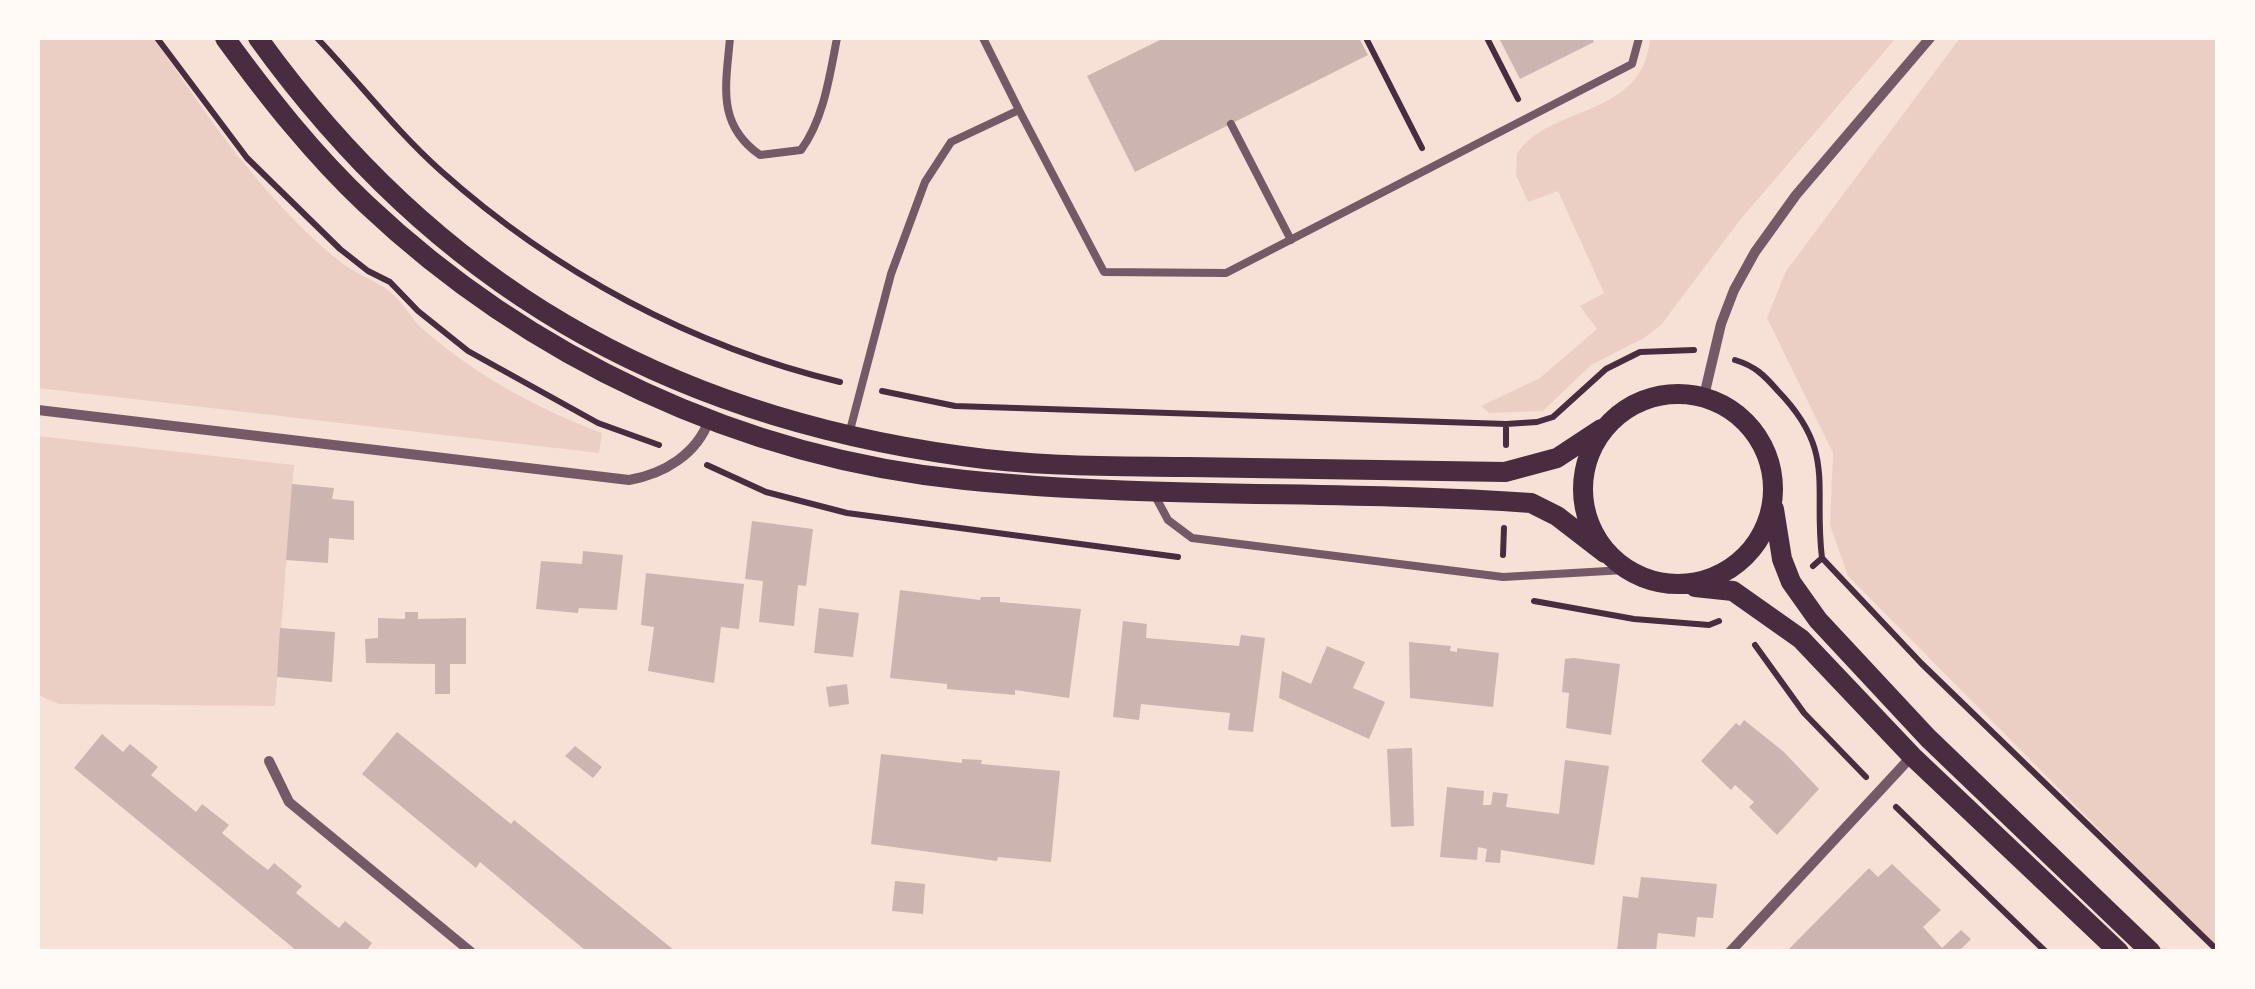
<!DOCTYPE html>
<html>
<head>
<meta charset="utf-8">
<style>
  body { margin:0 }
  #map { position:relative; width:2255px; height:989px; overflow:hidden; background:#f7e1d7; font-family:Mulish,sans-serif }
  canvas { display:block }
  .frame { position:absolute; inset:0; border:40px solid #fffaf5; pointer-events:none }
</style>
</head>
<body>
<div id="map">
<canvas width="2255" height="989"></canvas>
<div class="frame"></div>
</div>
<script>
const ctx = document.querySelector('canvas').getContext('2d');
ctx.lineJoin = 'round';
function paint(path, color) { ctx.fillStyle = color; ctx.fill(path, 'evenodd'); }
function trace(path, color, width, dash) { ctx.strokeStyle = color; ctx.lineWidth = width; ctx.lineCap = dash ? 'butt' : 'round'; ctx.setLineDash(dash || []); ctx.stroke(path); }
const green = new Path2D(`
  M38 38H154C207 116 263 199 338 260 353 273 373 279 389 291 404 302 411 320 425 331 477 376 538 409 602 433L599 453 38 388Z
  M1650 38H1896L1740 220 1661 325 1644 338 1591 365 1543 411 1489 413 1481 406 1540 378 1597 329 1580 306 1604 293 1558 191 1528 202 1516 175 1517 154C1548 104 1644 119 1650 38Z
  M1960 38H2217V948L1848 576 1830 525 1833 453 1767 318 1786 271Z
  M38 436 294 465 275 706 59 704 38 695Z`);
const building = new Path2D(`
  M1164 38H1359L1368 55 1135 172 1087 76Z
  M1499 38H1592L1594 42 1520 79Z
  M292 484 334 488 332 499 354 501V540L329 538 328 563 286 560Z
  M752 521 813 529 806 586 798 585 794 626 759 622 763 581 745 579Z
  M583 551 623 555 617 610 579 608 578 613 536 609 541 561 582 564Z
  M646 573 744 584 739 629 721 627 714 683 648 671 654 627 641 625Z
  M900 590 980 600 981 597H1000V602L1081 609 1069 698 1015 690V695L947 689V684L890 678Z
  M819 608 859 613 853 657 814 653Z
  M405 612H418V619L466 618V664H450V694H435V664L366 663 365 639 378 638V618L405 619Z
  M1123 621 1147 624 1146 638 1239 646 1241 635 1265 638 1253 732 1228 730 1230 713 1141 704 1139 720 1113 717Z
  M280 628 335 632 332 682 277 677Z
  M1409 642 1451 646 1450 651 1457 652V648L1499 653 1493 707 1410 698Z
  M1327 646 1365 662 1353 688 1385 702 1369 739 1279 698 1282 671 1311 684Z
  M1574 658 1620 664 1611 735 1566 728 1569 693 1562 692 1565 659Z
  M847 684 849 704 829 707 826 687Z
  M1744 720 1784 752 1819 789 1777 835 1749 807 1754 802 1735 785 1731 790 1701 761 1736 723 1740 726Z
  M397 732 511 824 514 820 675 951H586L480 862 476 868 362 774Z
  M102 734 123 752 130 744 158 767 151 775 174 794 196 812 202 804 229 825 222 833 246 853 268 870 274 863 302 886 296 893 339 928 345 921 372 943 366 951H297L74 768Z
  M575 746 602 767 593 778 565 756Z
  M1412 748 1414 826 1391 827 1387 749Z
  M881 754 962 763V759L982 760 981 764 1060 771 1051 862 998 857 997 861 871 844Z
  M1565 760 1609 766 1594 865 1501 850 1500 863 1485 862 1487 849 1478 847 1477 860 1440 857 1447 787 1484 791 1483 805H1491L1493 792 1508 794 1506 807 1559 814Z
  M1892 864 1941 910 1923 927 1942 948 1961 930 1971 939 1959 951H1787L1869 868 1878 877Z
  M1641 877 1717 884 1713 918 1697 917 1695 937 1658 933 1656 951H1617L1623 896 1638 898Z
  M895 881 925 884 923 914 892 911Z`);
const path = new Path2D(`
  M157 38 247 158 340 249 368 271 390 282 418 311 468 351 598 423 659 445
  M317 38C358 81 396 131 441 171 554 272 693 347 840 382
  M1366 38 1422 148
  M1487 38 1518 99
  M1735 360C1755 366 1764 375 1778 391 1837 452 1813 486 1822 558L1813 566
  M882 391 955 406 1506 424 1537 422 1553 417 1606 369 1640 352 1694 350
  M1506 445V424
  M707 465 766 492 847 513 1178 557
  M1503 555 1504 528
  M1822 558 1921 663 2218 951
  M1534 601 1634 619 1709 625 1719 621
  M1755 645 1804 713 1866 777
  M1896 807 2046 952`);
const service = new Path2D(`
  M730 38C726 85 716 124 760 155L801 150C824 119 830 74 837 38
  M983 38 1019 110
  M1231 124 1291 240
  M849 434 891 274 925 182 951 142 1019 110 1104 272 1226 273 1632 64 1639 38
  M1154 494 1168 520 1192 538 1503 577 1625 570`);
const minor = new Path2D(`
  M1704 396 1721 324 1734 290 1755 252 1796 195 1930 38
  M38 410 629 480C664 474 697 454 709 420
  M269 761 289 802 471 952
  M1730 952 1912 756`);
const secondary = new Path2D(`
  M225 38C268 97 313 154 366 204 529 358 742 458 965 480 1153 499 1343 490 1531 503L1557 516 1605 553
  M258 38C435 284 663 415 962 456 1037 467 1113 466 1188 467 1294 469 1400 470 1505 472L1557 458 1601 429
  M1583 489a95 95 0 1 1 190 0a95 95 0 1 1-190 0Z
  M1774 509 1782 559 1791 582 1818 620 1928 738 2151 952
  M1695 587 1733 591 1801 639 1912 756 2119 952`);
paint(green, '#ebcfc5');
paint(building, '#ccb4b1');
trace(path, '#4a2c40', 6);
trace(service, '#755966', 8);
trace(minor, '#755966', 10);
trace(secondary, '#4a2c40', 20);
</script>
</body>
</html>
